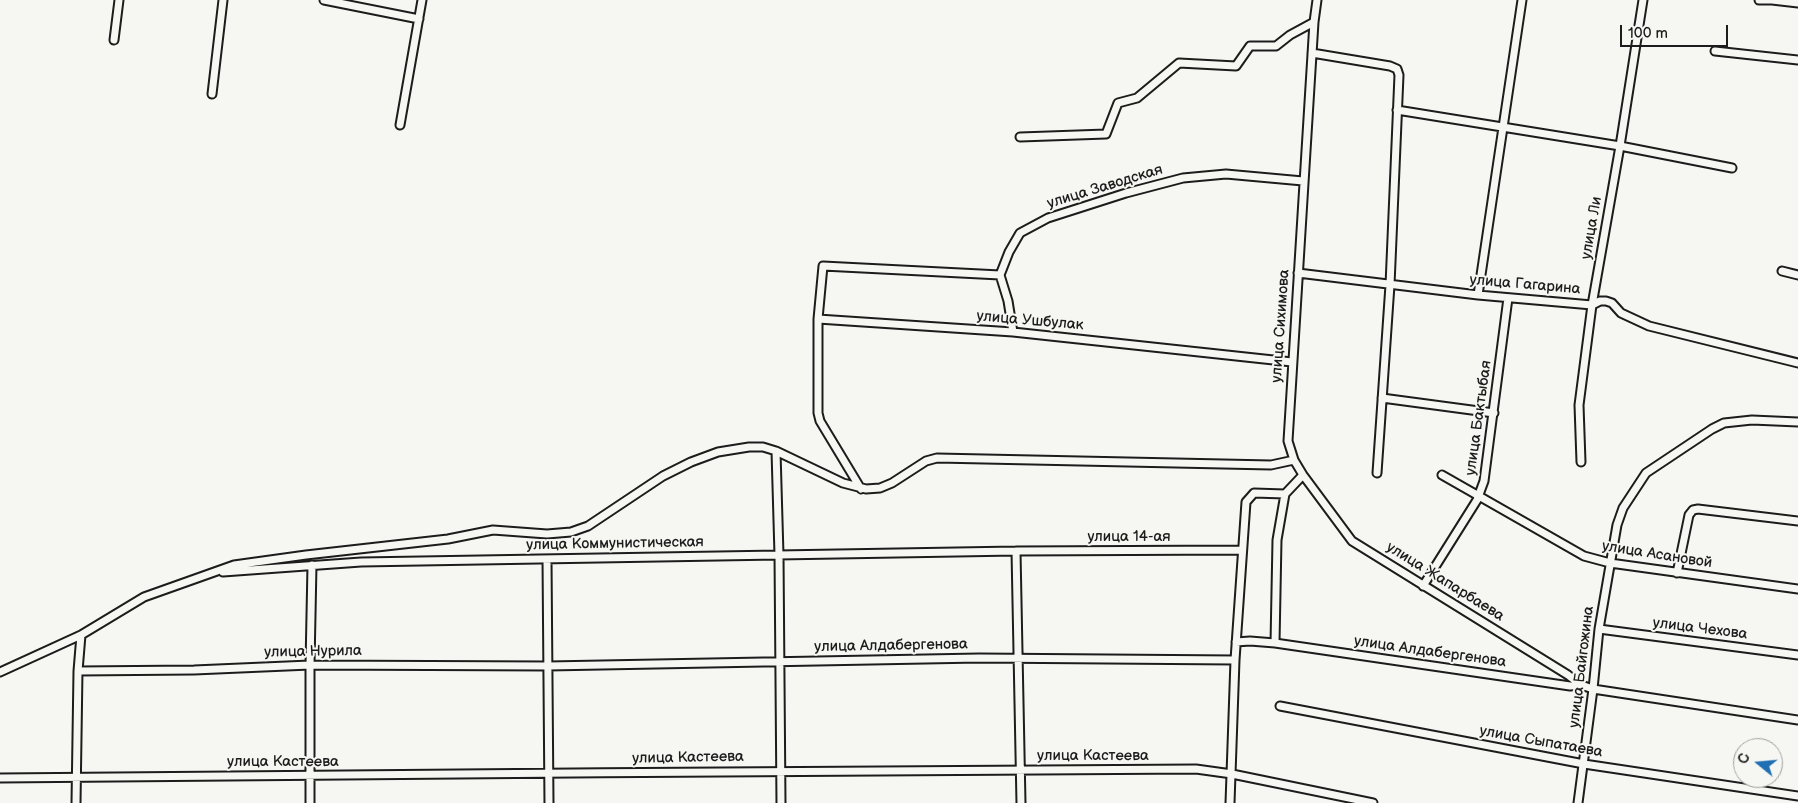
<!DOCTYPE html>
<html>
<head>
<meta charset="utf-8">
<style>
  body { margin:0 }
  #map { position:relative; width:1798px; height:803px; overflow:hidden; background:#f6f6f2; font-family:"Balsamiq Sans",sans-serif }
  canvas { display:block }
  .north { position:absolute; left:1733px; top:738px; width:50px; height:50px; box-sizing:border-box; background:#f6f6f2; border:1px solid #9f9f9c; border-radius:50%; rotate:287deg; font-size:14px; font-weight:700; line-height:20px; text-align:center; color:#1c1c1c }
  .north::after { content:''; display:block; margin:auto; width:18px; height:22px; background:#1f6fb2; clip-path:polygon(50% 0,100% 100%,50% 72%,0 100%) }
  .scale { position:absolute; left:1620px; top:25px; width:108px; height:22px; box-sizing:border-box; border:2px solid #1c1c1c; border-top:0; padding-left:6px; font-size:15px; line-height:18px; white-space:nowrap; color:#1c1c1c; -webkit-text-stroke:4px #f6f6f2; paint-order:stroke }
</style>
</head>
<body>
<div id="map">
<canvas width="1798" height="803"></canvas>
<div class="north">С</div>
<div class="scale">100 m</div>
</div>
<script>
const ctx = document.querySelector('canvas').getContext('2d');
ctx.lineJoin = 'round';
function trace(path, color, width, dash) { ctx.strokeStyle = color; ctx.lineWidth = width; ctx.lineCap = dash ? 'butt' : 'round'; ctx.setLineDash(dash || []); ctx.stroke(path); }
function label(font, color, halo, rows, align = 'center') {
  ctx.font = font + ' "Balsamiq Sans",sans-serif'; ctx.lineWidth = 4; ctx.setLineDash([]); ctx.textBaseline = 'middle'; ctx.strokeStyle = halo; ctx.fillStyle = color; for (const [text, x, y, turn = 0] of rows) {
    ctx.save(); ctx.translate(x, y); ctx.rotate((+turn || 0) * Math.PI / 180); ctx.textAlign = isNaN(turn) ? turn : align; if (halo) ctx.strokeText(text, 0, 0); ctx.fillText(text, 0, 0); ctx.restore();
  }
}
const minor = new Path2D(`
  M324 0 419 19
  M1317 0 1314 22 1288 441 1294 460 1303 475 1352 541 1568 675 1581 685 1593 689 1798 720
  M1759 0H1771
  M1772 0 1798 3
  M114 40 119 0
  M1715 51 1798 60
  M1312 53 1390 66 1397 69 1399 75 1390 285 1377 473
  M212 94 223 0
  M1397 110 1620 146 1732 168
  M400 125 422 0
  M1020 137 1106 134 1118 103 1137 98 1179 63 1236 66 1250 46H1276L1290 35 1314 22
  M1782 271 1798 275
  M1298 273 1478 295 1592 305 1600 301H1606L1612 303 1621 313 1649 326 1798 363
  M1000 275 1008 301 1013 332
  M1478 295 1522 0
  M818 319V413L820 421 861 489
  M1292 362 1013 332 818 319 823 266 1000 275 1009 252 1020 233 1048 218 1126 193 1183 178 1226 174 1303 181
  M1382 398 1494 413
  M776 451 779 555 781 803
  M1581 462 1579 405 1592 305 1620 146 1643 0
  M1442 475 1584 556 1610 563 1798 589
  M1016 551 1021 803
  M547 559 549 803
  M223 572 361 562 1016 551 1242 550
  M1677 573 1689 515 1693 510 1698 509 1798 521
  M1423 586 1477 500 1484 481 1508 298
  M1599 629 1798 655
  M1236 642 1250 641 1275 643 1570 686 1581 685
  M1275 643 1277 540 1285 494 1303 475
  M78 671 194 670 310 665 548 666 979 658 1235 660
  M0 672 81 635 144 597 234 565 306 555 448 539 493 530 547 534 571 532 588 526 663 476 691 462 718 452 749 447H763L776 451 843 483 866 489 880 488 892 483 926 461 937 458 1271 465 1294 460
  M1280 706 1584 764 1798 796
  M0 778C399 774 797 771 1196 769L1232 774 1373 803
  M76 803 78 671 81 635
  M310 803V665L312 565
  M1230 803 1235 660 1246 502 1254 493 1285 494
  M1578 803 1593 689 1599 629 1617 525 1623 508 1646 473 1712 429 1724 423 1752 420 1798 422`);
const streetNames = [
  ["улица Заводская",1105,187,-17],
  ["улица Ли",1592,228,-80],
  ["улица Гагарина",1525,285,5],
  ["улица Ушбулак",1030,321,5],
  ["улица Сихимова",1281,326,-86],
  ["улица Бактыбая",1479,418,-82],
  ["улица 14-ая",1129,537],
  ["улица Коммунистическая",615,544,-1],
  ["улица Асановой",1657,555,9],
  ["улица Жапарбаева",1445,582,32],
  ["улица Чехова",1700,629,7],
  ["улица Алдабергенова",891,646,-1],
  ["улица Нурила",313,652,-1],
  ["улица Алдабергенова",1430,652,8],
  ["улица Байгожина",1582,667,-83],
  ["улица Сыпатаева",1541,742,10],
  ["улица Кастеева",1093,756],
  ["улица Кастеева",688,758,-1],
  ["улица Кастеева",283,762]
];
trace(minor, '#1c1c1c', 11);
trace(minor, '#f6f6f2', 7);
label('15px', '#1c1c1c', '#f6f6f2', streetNames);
</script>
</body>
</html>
